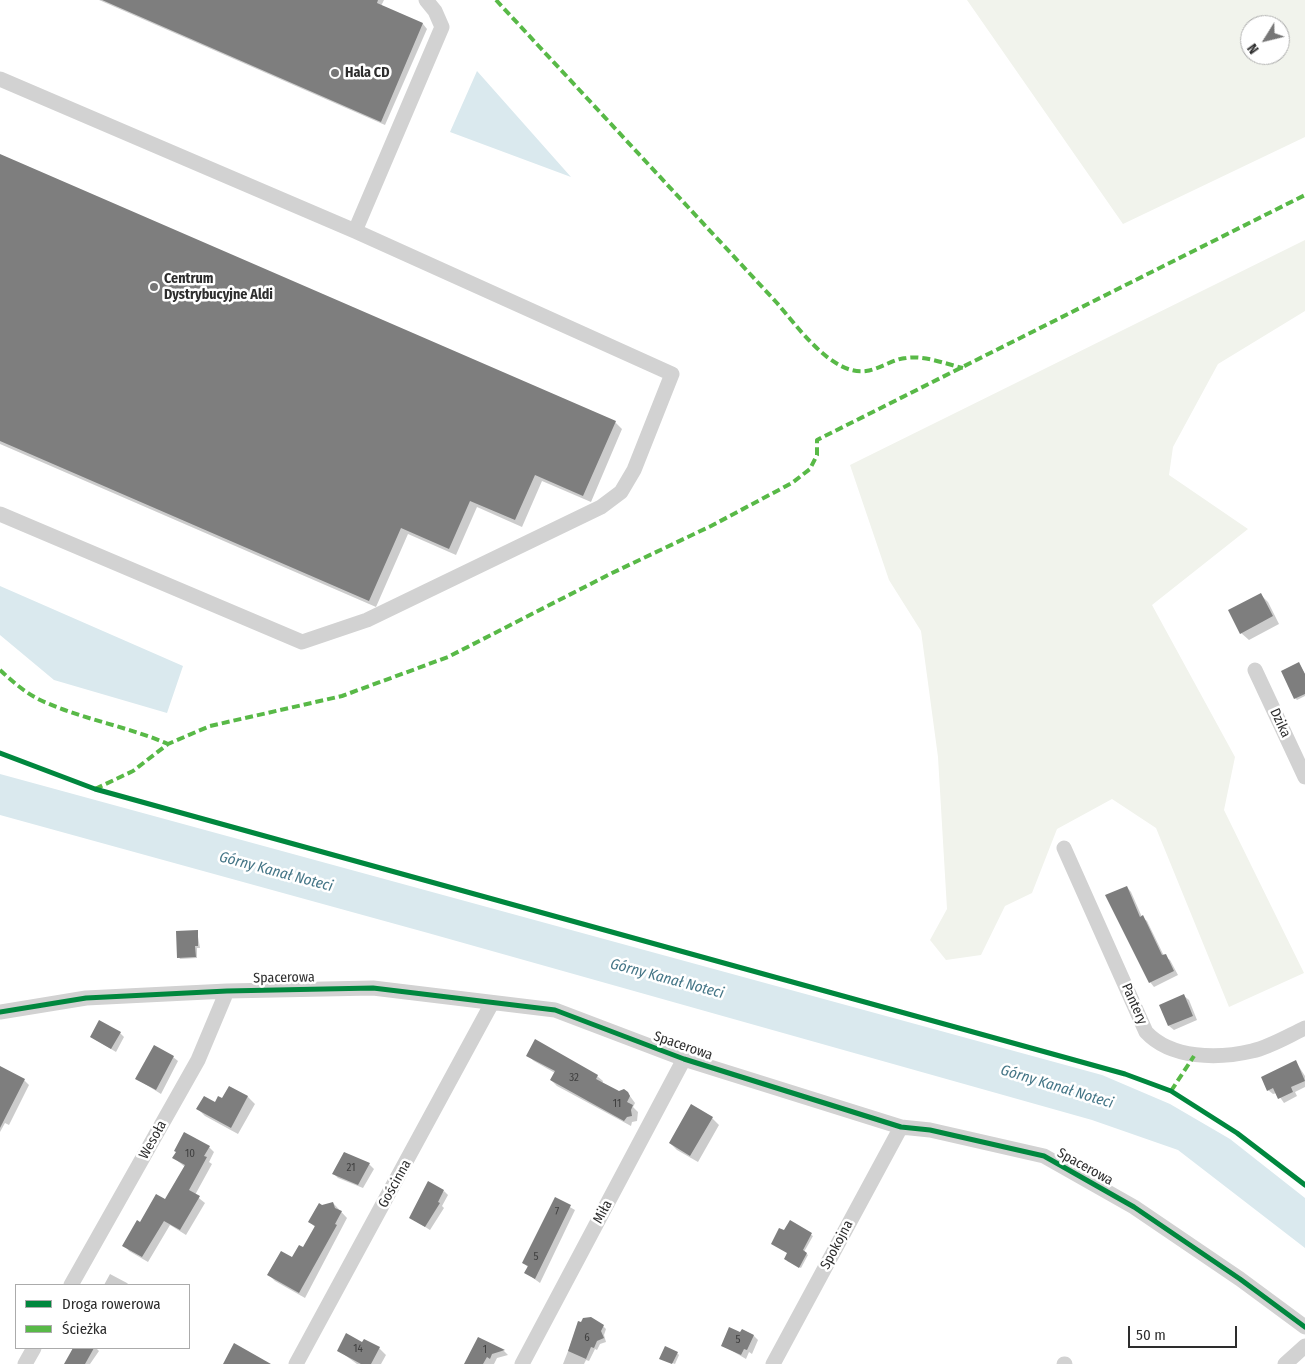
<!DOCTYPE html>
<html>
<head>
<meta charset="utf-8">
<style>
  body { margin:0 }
  #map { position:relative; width:1305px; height:1364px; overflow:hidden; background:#fff; font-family:"Fira Sans Condensed",sans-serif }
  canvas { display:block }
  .legend { position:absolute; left:15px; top:1284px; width:175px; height:65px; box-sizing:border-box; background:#fff; border:1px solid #ababab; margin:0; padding:6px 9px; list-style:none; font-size:15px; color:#2d2d2d }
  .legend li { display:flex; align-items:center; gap:10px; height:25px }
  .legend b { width:25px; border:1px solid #ababab }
  .north { position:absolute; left:1240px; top:15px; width:50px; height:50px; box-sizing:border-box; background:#fff; border:1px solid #ababab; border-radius:50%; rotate:234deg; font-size:14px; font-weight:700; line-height:20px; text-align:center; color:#2d2d2d }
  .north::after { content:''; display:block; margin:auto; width:18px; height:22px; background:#767676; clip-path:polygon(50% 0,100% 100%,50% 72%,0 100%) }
  .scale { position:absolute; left:1128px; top:1326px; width:109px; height:22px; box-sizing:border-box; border:2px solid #2d2d2d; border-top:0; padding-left:6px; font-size:15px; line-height:18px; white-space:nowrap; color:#2d2d2d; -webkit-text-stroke:4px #fff; paint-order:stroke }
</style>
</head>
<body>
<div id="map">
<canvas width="1305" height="1364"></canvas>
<ul class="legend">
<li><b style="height:6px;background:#00873e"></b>Droga rowerowa</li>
<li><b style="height:6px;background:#58b947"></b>Ścieżka</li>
</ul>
<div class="north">N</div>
<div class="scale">50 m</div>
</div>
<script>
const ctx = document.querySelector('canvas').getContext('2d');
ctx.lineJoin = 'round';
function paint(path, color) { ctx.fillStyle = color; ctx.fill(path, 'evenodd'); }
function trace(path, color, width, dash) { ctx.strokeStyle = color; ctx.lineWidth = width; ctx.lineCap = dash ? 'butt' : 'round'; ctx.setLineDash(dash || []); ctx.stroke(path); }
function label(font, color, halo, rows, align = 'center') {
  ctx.font = font + ' "Fira Sans Condensed",sans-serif'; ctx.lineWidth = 5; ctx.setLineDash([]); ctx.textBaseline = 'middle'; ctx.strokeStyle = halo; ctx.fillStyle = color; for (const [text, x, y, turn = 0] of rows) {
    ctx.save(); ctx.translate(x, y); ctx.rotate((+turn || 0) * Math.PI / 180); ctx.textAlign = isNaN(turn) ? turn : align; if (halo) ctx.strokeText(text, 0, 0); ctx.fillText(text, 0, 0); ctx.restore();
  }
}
const green = new Path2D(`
  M967 0H1305V137L1123 224ZM1250 25H1280V55H1250Z
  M1305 240V311L1218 364 1173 447 1169 475 1248 529 1152 605 1235 757 1224 810 1304 973 1229 1007 1156 828 1112 799 1057 829 1032 893 1005 906 981 955 946 960 930 940 947 909 938 757 921 631 889 580 850 465Z`);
const water = new Path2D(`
  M477 71 571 177 450 132Z
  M0 586 183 666 167 713 54 680 0 635Z
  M0 774 1102 1075 1170 1104 1230 1139 1305 1198V1248L1178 1150 1092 1120 428 933 0 815Z`);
const shadow = new Path2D(`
  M99 0H384L381 6 423 24 427 29 385 125Z
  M0 155 615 422 622 429 591 502 542 481 522 527 477 507 456 555 408 534 376 607 0 444Z
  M1261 595 1268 602 1279 624 1249 640 1241 633Z
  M1299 664 1305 674V696L1297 700 1295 698Z
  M1127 887 1131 892 1142 917 1147 921 1164 956 1170 960 1178 975 1154 987 1150 982Z
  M197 931 200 948H197V958L180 959 179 957Z
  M1184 996 1189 1000 1197 1020 1174 1030 1169 1026Z
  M120 1033 124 1037 116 1052 91 1037Z
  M528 1056 597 1076 603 1081 602 1084 619 1093 627 1092 635 1103 633 1107 638 1112 637 1121 632 1122 631 1126 557 1086 551 1080 555 1073 534 1061Z
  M173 1057 178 1061 161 1094 137 1079Z
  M1296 1062 1305 1076V1087L1295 1092 1297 1096 1284 1103 1277 1093 1273 1094 1268 1090Z
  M0 1074 24 1080 29 1085 9 1125 5 1123 0 1132Z
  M230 1087 248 1097 255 1104 238 1134 205 1116 198 1109 223 1100Z
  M712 1118 719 1125 698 1162 677 1150 670 1143Z
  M209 1147 214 1152 209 1162 212 1164 195 1195 205 1203 186 1235 170 1225 148 1262 129 1251 124 1245 140 1224 165 1201 185 1167 174 1158Z
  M369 1164 374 1169 363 1188 338 1178 333 1173Z
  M444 1191 448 1195 442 1206 444 1208 430 1230 411 1218Z
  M556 1199 575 1210 540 1283 526 1273 528 1267 523 1263Z
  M333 1203 347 1218 305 1298 275 1281 269 1275 304 1249 316 1228 310 1222Z
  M790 1222 813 1236 804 1252 808 1255 801 1268 787 1261 789 1253 785 1232Z
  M110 1274 127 1283 129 1285H104Z
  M579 1323 603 1326 606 1329 604 1335 606 1342 600 1344 597 1350 595 1349 589 1361 586 1360 584 1364H563Z
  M741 1334 754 1336 758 1340 752 1354 749 1352 746 1359 722 1345Z
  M479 1338 504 1351 508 1355 497 1358 494 1364H466Z
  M363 1344 379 1348 386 1355 381 1364H357L338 1350Z
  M73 1348H96L99 1351 90 1364H66Z
  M677 1353 679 1355 675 1364 661 1359Z`);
const building = new Path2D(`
  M102 0H378L377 3 423 23 381 122Z
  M0 154 616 421 583 496 535 475 515 520 470 501 449 549 401 528 369 601 0 441Z
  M1261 593 1273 616 1240 634 1228 610Z
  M1299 662 1305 674V694L1294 699 1281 671Z
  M1127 886 1140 917 1143 915 1162 955 1166 954 1174 971 1149 983 1105 895Z
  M198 930V946H195L196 957 177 958 176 931Z
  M1184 994 1193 1016 1168 1026 1159 1005Z
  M99 1020 121 1032 111 1049 90 1037Z
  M535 1039 598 1075 596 1079 619 1091 624 1089 628 1092 630 1096 627 1102 633 1105 631 1110 632 1116 627 1117 624 1121 550 1080 555 1071 526 1056Z
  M154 1045 174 1056 156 1090 135 1079Z
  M1296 1060 1305 1081 1291 1087 1293 1092 1278 1099 1273 1088 1267 1091 1261 1077Z
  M0 1066 25 1079 0 1128Z
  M229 1086 248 1096 231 1128 196 1109 204 1096 215 1102 218 1096 222 1098Z
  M691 1104 713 1117 690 1156 669 1143Z
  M184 1132 210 1146 204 1156 207 1157 189 1190 200 1196 180 1230 164 1221 142 1257 122 1246 137 1220 140 1222 156 1194 165 1199 185 1165 172 1158 176 1152 174 1151Z
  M344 1152 370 1163 358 1185 332 1174Z
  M428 1181 444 1190 438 1202 440 1203 425 1227 409 1218Z
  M555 1197 571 1205 535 1279 524 1273 528 1266 522 1263Z
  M333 1202 335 1208 342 1211 335 1224 337 1225 299 1293 267 1275 281 1251 292 1257 299 1245 303 1247 315 1226 308 1222 319 1203 322 1205Z
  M790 1220 812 1233 803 1250 807 1253 799 1268 784 1259 787 1253 771 1244 779 1228 784 1230Z
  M591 1317 604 1325 601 1331 604 1338 597 1341 594 1348 591 1347 586 1359 568 1351 578 1321 581 1322 583 1318Z
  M729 1327 740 1332 742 1329 754 1335 747 1350 744 1349 741 1355 721 1346Z
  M346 1333 362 1342 364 1339 380 1347 371 1364H361L337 1351Z
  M478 1337 505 1350 492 1354 490 1359 487 1357 483 1364H464Z
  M234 1343 271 1364H223Z
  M665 1346 678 1352 672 1364 659 1359Z
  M73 1348H94L85 1364H64Z`);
const minor = new Path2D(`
  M0 79 355 231 672 374 634 470 621 492 601 507 367 620 302 642 0 514
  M355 231 442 27 435 11 426 0
  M1255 670 1305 777
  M1064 848 1146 1032C1171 1059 1218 1059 1252 1051 1270 1047 1288 1036 1305 1028
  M0 1012 86 998 227 991 373 988 555 1010 684 1059 901 1127 930 1130 1044 1156 1134 1207 1240 1279 1305 1327
  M71 1285 198 1060 227 991
  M25 1364 34 1348
  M296 1364 492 1003
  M522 1364 684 1059
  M773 1364 901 1127
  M1064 1364H1065
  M1285 1364 1305 1346`);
const quiet = new Path2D(`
  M496 0 777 303C797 326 832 376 866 371 880 369 893 359 906 358 924 355 946 364 963 368
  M0 670C14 683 29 696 47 703 86 720 129 727 168 744
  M95 789 133 771 168 744 210 726 342 696 448 657 610 574 711 526 792 483 810 469 817 455V440L1305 195
  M1171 1091 1194 1056`);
const cycleway = new Path2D(`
  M0 753 95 789 1125 1074 1171 1091 1237 1133 1305 1185
  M0 1012 86 998 227 991 373 988 555 1010 684 1059 901 1127 930 1130 1044 1156 1134 1207 1240 1279 1305 1327`);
const markers = [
  [335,73,5,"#767676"],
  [154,287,5,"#767676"]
];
const numberNames = [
  ["32",574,1078],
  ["11",617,1104],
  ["10",190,1154],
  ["21",351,1168],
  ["7",557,1212],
  ["5",536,1257],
  ["6",587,1338],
  ["5",738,1340],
  ["14",358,1349],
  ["1",485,1350]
];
const poiNames = [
  ["Hala CD",345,73],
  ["Centrum",164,279],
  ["Dystrybucyjne Aldi",164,295]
];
const streetNames = [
  ["Dzika",1280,723,65],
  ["Spacerowa",284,978,-1],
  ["Pantery",1134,1004,66],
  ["Spacerowa",683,1046,19],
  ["Wesoła",153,1140,-61],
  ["Spacerowa",1085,1167,29],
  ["Gościnna",395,1184,-61],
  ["Miła",603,1212,-62],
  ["Spokojna",837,1245,-62]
];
const waterNames = [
  ["Górny Kanał Noteci",276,872,15],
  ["Górny Kanał Noteci",667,979,15],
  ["Górny Kanał Noteci",1057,1087,17]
];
paint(green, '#f1f3ec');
paint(water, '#dae9ee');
paint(shadow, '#0003');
paint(building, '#7e7e7e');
trace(minor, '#d2d2d2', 15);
trace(quiet, '#58b947', 4, [8, 4]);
trace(cycleway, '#00873e', 5);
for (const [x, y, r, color] of markers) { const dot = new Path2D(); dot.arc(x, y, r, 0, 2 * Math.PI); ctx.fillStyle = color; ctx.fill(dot); trace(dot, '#fff', 2); }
label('11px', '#414141', null, numberNames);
label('bold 14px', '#2d2d2d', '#fff', poiNames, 'left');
label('14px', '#2d2d2d', '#fff', streetNames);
label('italic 15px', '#447586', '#fff', waterNames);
</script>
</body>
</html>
